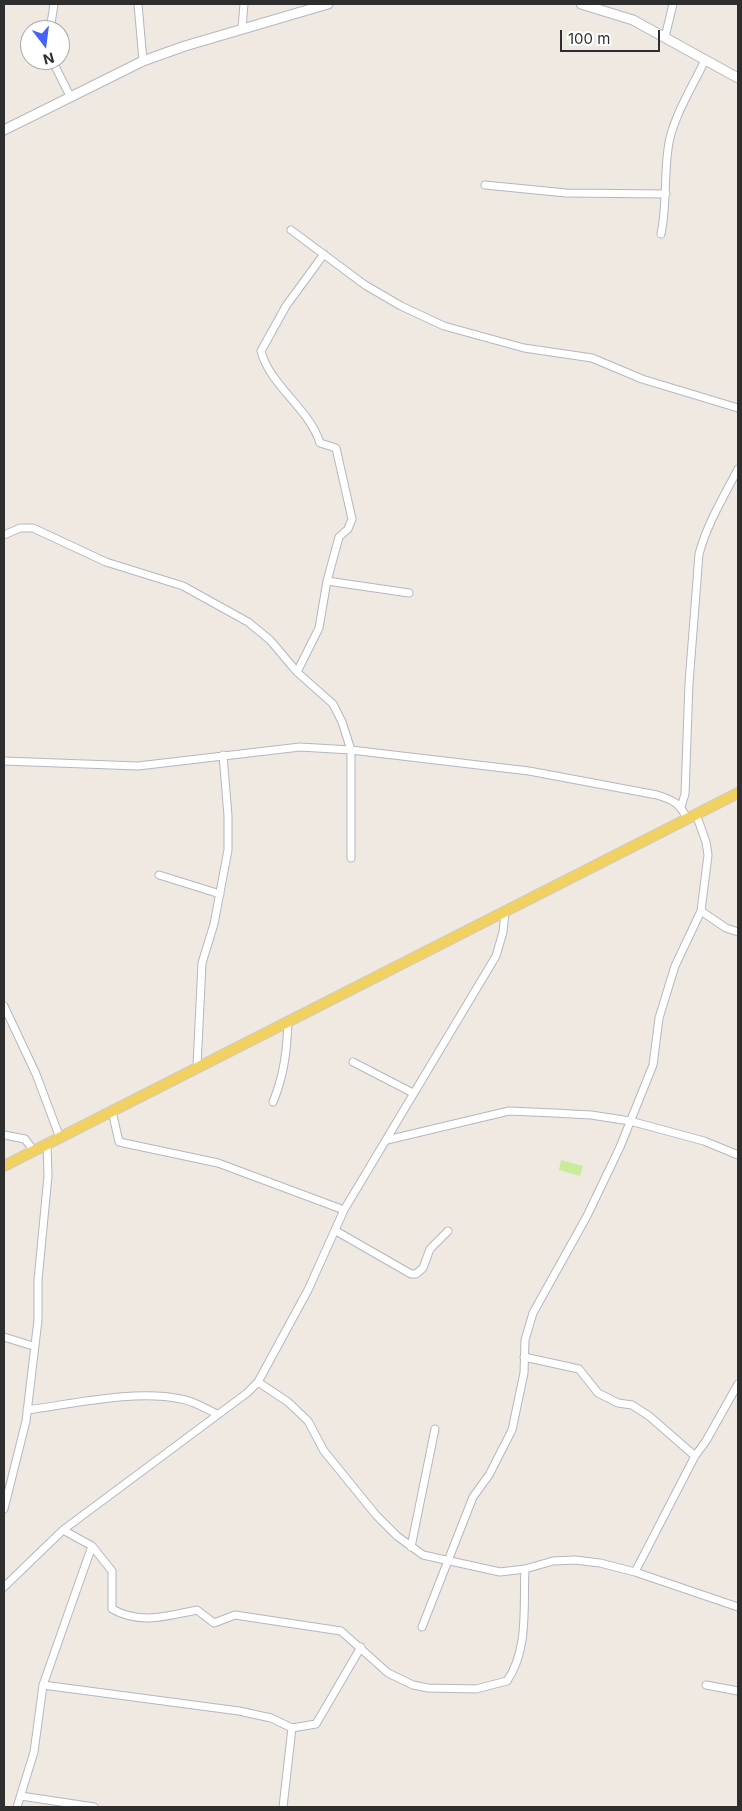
<!DOCTYPE html>
<html>
<head>
<meta charset="utf-8">
<style>
  body { margin:0 }
  #map { position:relative; width:742px; height:1811px; overflow:hidden; background:#efe9e1; font-family:Inter,sans-serif }
  canvas { display:block }
  .frame { position:absolute; inset:0; border:5px solid #2e2e2e; pointer-events:none }
  .north { position:absolute; left:20px; top:20px; width:50px; height:50px; box-sizing:border-box; background:#fff; border:1px solid #ababab; border-radius:50%; rotate:165deg; font-size:14px; font-weight:700; line-height:20px; text-align:center; color:#2e2e2e }
  .north::after { content:''; display:block; margin:auto; width:18px; height:22px; background:#4264fb; clip-path:polygon(50% 0,100% 100%,50% 72%,0 100%) }
  .scale { position:absolute; left:560px; top:30px; width:100px; height:22px; box-sizing:border-box; border:2px solid #2e2e2e; border-top:0; padding-left:6px; font-size:15px; line-height:18px; white-space:nowrap; color:#2e2e2e; -webkit-text-stroke:4px #fff; paint-order:stroke }
</style>
</head>
<body>
<div id="map">
<canvas width="742" height="1811"></canvas>
<div class="frame"></div>
<div class="north">N</div>
<div class="scale">100 m</div>
</div>
<script>
const ctx = document.querySelector('canvas').getContext('2d');
ctx.lineJoin = 'round';
function paint(path, color) { ctx.fillStyle = color; ctx.fill(path, 'evenodd'); }
function trace(path, color, width, dash) { ctx.strokeStyle = color; ctx.lineWidth = width; ctx.lineCap = dash ? 'butt' : 'round'; ctx.setLineDash(dash || []); ctx.stroke(path); }
const pitch = new Path2D(`
  M561 1160 583 1166 580 1176 559 1170Z`);
const minor = new Path2D(`
  M138 4 143 61
  M242 28 244 4
  M50 30 54 4
  M665 37 673 4
  M52 60 70 96
  M485 185 566 193 666 194
  M291 230 365 285 401 306 444 326 524 348 592 358 642 379 738 408
  M661 234C667 205 664 177 668 149 671 120 693 86 705 60
  M4 535 20 528H33L106 562 183 586 248 622 270 640 297 672 333 704 342 722 351 750V858
  M327 581 409 593
  M297 672 319 628 327 581 339 537 348 529 352 519 336 448 320 443C309 408 270 386 261 351L286 306 324 254
  M4 761 138 766 300 747 351 750 529 771 657 795C673 800 680 803 687 819
  M681 807 685 794 689 683 699 554C707 524 724 496 738 469
  M159 875 220 894
  M701 911 726 928 738 932
  M4 1006 36 1074 60 1138
  M353 1062 413 1093
  M197 1066 202 963 214 924 228 850V816L223 755
  M273 1102C284 1075 287 1051 288 1021
  M112 1111 119 1142 218 1163 344 1210
  M4 1135 25 1139 33 1150
  M387 1140 509 1111 554 1113 591 1115 630 1121 704 1141 738 1155
  M336 1231 411 1274H416L423 1268 430 1249 448 1231
  M4 1337 33 1346
  M524 1357 579 1369 598 1393 618 1403 632 1405 649 1416 695 1456
  M258 1382 288 1402 308 1421 324 1451 376 1515 397 1536 423 1555 500 1572 525 1569 553 1561 575 1560 600 1563 635 1572 738 1607
  M27 1410C73 1404 136 1389 181 1399 194 1401 206 1409 217 1414
  M4 1509 26 1421 38 1320V1280L48 1176 47 1144
  M63 1530 92 1546 112 1571V1609C141 1625 167 1616 197 1610L214 1623 235 1615 341 1631 388 1673 413 1685 428 1688 476 1689 507 1681C529 1649 523 1606 525 1569
  M411 1547 435 1429
  M635 1572 695 1456 706 1441 738 1384
  M4 1587 63 1530 247 1393 258 1382 308 1290 344 1210 496 956 503 932 505 913
  M422 1627 473 1497 489 1475 512 1430 524 1373 525 1340 533 1313 587 1216 620 1147 653 1065 659 1018 675 966 701 911 708 855 706 842 696 814
  M43 1685 239 1711 271 1718 292 1728 283 1807
  M706 1685 738 1691
  M292 1728 316 1724 361 1647
  M21 1796 94 1807
  M17 1807 34 1752 43 1685 92 1546`);
const secondary = new Path2D(`
  M581 4 633 20 738 78
  M4 130 143 61 185 46 328 4`);
const primary = new Path2D(`
  M4 1166 738 793`);
paint(pitch, '#c9ec9a');
trace(minor, '#b4b7c1', 9);
trace(secondary, '#b4b7c1', 11);
trace(primary, '#c9c9c9', 12);
trace(minor, '#fff', 7);
trace(secondary, '#fff', 9);
trace(primary, '#f2d163', 10);
</script>
</body>
</html>
